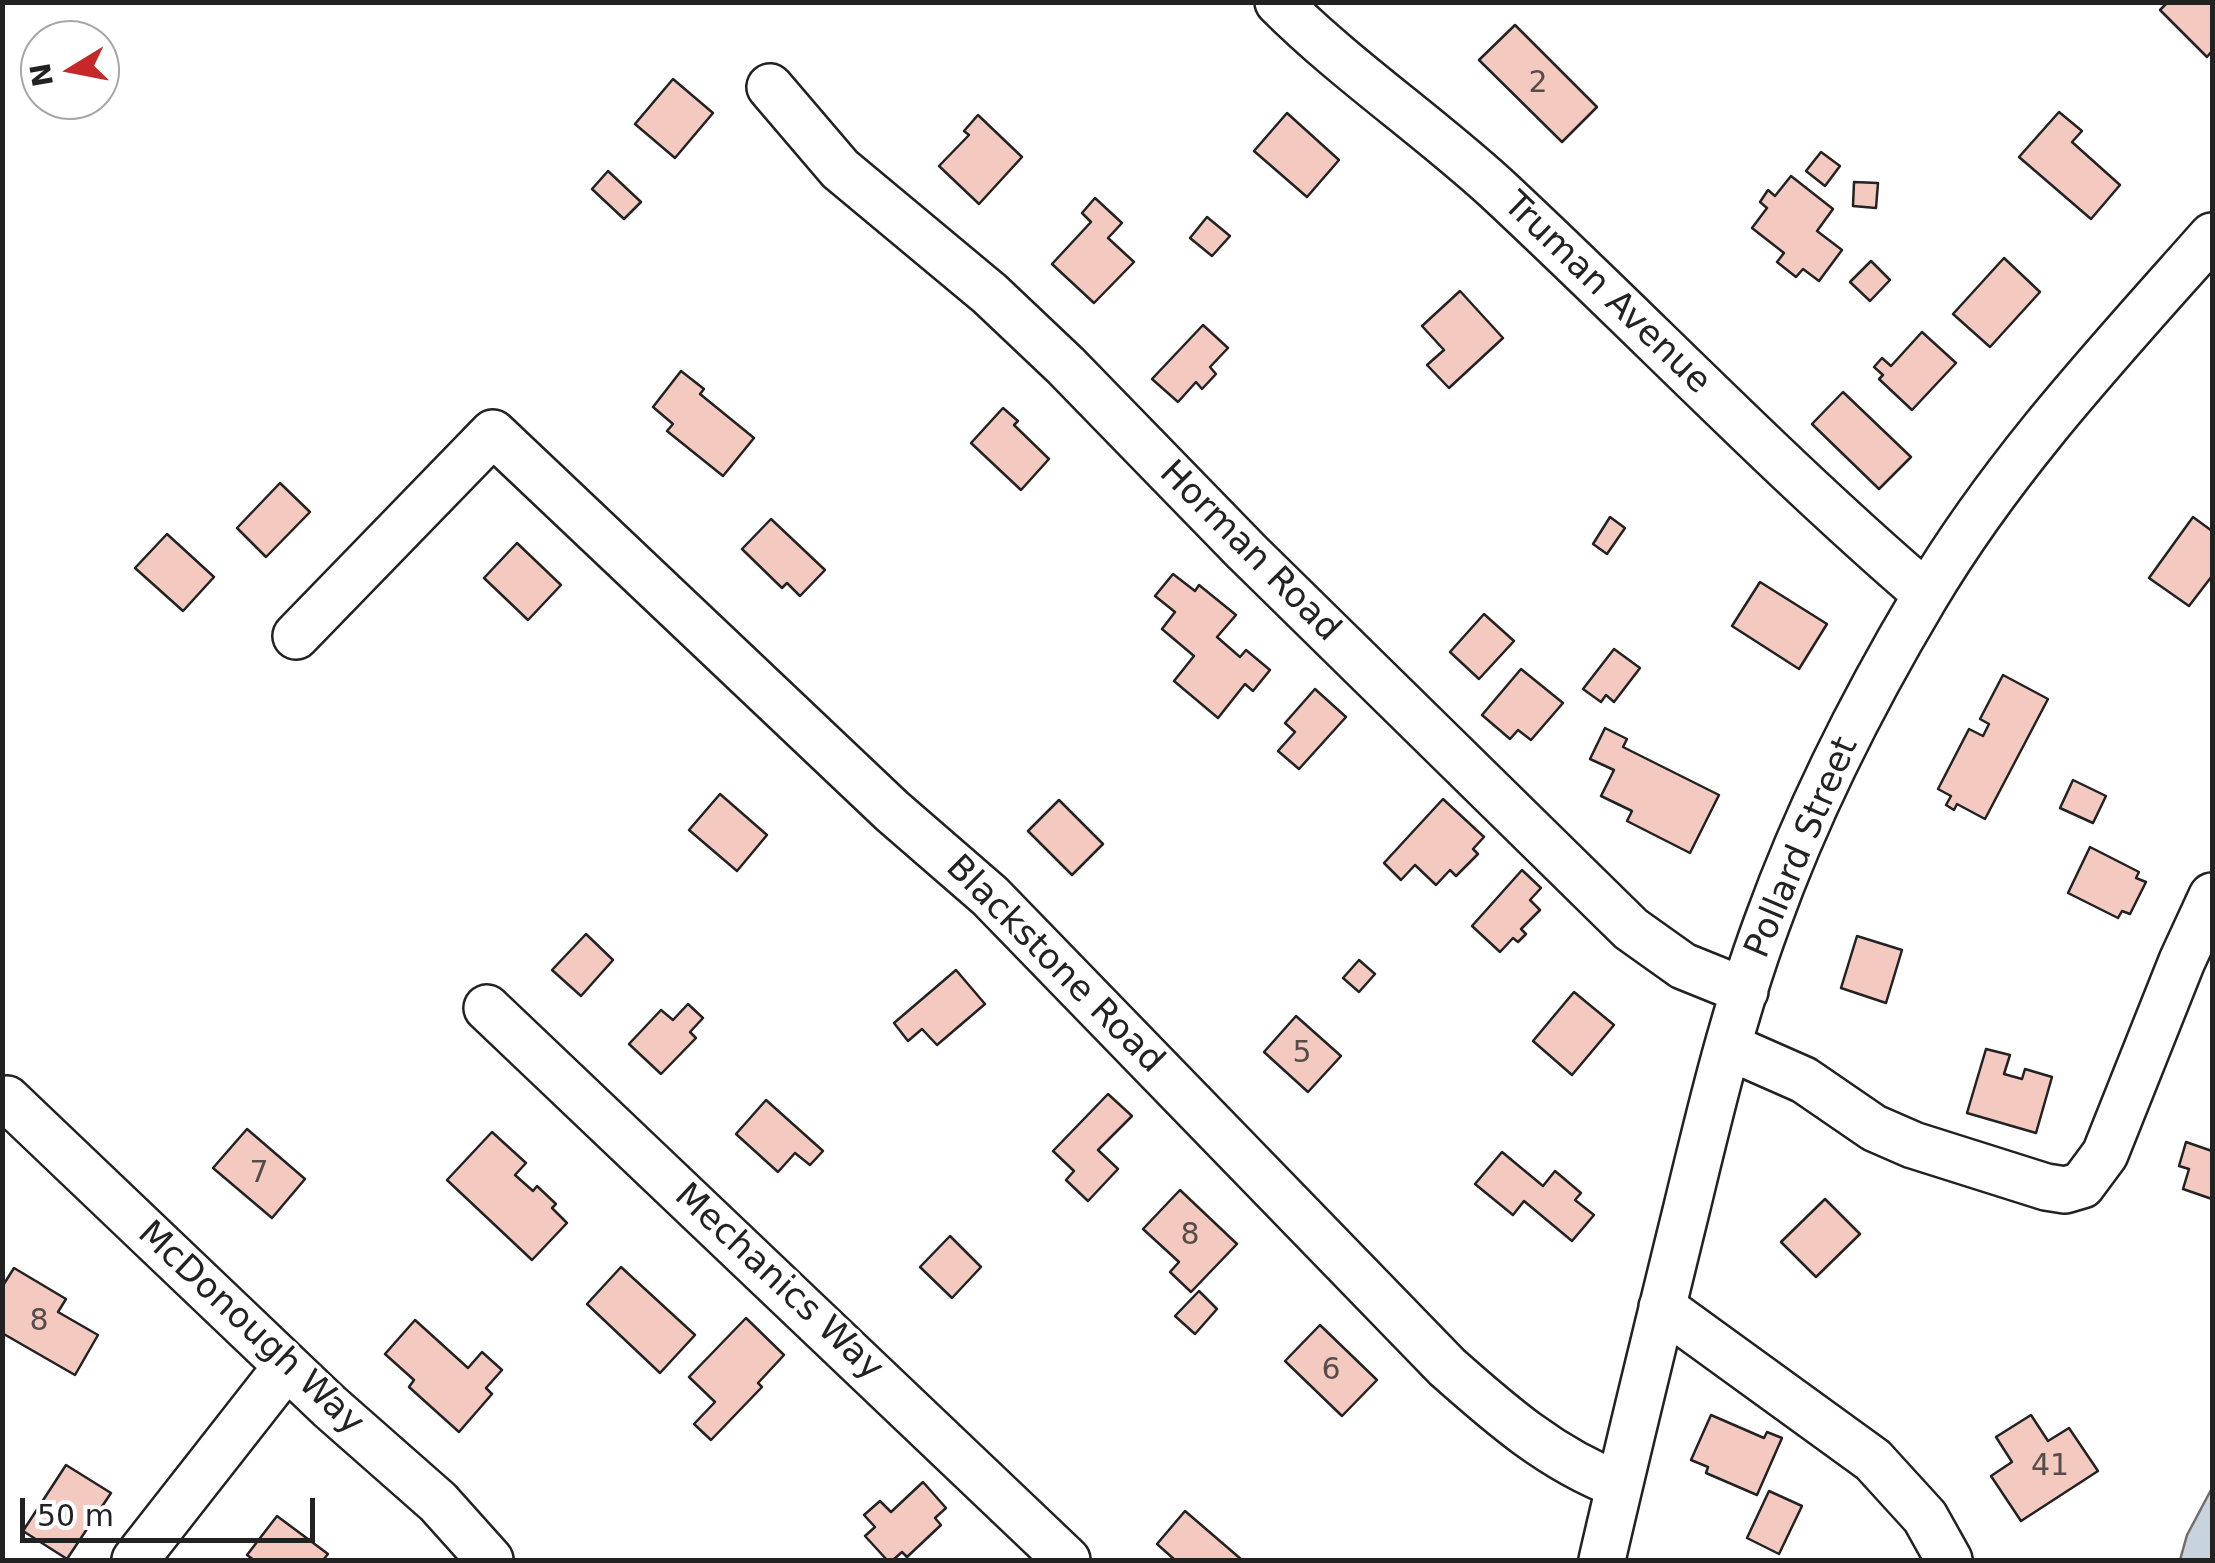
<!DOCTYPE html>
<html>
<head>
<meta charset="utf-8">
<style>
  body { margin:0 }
  #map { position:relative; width:2215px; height:1563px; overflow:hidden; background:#fff; font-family:"DejaVu Sans",sans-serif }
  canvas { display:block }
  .frame { position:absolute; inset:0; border:5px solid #222; pointer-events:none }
  .north { position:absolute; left:20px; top:20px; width:100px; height:100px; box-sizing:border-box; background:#fff; border:2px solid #a7a7a7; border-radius:50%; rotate:260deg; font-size:28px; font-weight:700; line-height:40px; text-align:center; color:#222 }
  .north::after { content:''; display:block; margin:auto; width:35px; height:45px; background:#c62828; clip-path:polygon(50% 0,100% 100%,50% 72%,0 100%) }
  .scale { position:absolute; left:20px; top:1498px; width:295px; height:45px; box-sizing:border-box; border:5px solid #222; border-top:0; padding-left:12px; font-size:30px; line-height:35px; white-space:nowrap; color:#222; -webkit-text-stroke:8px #fff; paint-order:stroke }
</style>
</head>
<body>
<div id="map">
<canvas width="2215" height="1563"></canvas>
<div class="frame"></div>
<div class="north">N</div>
<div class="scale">50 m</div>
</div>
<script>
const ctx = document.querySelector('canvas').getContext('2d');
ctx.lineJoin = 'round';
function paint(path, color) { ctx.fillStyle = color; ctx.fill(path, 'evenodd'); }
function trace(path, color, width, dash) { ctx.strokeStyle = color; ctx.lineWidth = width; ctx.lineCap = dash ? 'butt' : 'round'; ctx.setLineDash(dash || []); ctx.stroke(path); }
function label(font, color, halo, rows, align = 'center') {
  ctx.font = font + ' "DejaVu Sans",sans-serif'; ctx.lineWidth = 8; ctx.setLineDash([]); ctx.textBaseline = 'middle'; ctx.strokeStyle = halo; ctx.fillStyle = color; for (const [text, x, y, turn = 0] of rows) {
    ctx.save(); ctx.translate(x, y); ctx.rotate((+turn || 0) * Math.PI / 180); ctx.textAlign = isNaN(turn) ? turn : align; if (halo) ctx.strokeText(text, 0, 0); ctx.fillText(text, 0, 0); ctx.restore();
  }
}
const water = new Path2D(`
  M2212 1488V1560H2180L2187 1535Z`);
const building = new Path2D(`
  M2168 2H2212V51L2207 57 2160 10Z
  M1515 25 1597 107 1562 142 1479 60Z
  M673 79 713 113 675 158 635 124Z
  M2059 112 2082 131 2072 142 2120 185 2091 219 2019 157Z
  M1287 113 1339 160 1307 197 1254 151Z
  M978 115 1022 157 979 204 939 166 969 135 964 131Z
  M1821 152 1840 166 1825 186 1806 171Z
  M608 171 641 202 624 219 592 189Z
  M1791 176 1833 209 1817 231 1842 250 1819 281 1803 269 1796 277 1777 262 1784 253 1752 228 1767 208 1760 202 1768 190 1775 196Z
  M1854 182 1878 183 1876 208 1853 206Z
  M1095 198 1122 223 1108 238 1134 262 1094 303 1052 264 1091 222 1082 213Z
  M1207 217 1230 236 1212 256 1190 238Z
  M2004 258 2040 292 1990 347 1953 314Z
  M1871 261 1890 280 1870 301 1850 282Z
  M1460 291 1503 338 1449 388 1427 365 1444 350 1422 326Z
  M1203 325 1228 348 1210 367 1216 374 1202 389 1196 382 1178 402 1152 379Z
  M1922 332 1956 363 1912 410 1879 379 1883 375 1874 367 1882 358 1891 366Z
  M681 371 704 389 700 394 754 438 723 476 667 431 673 424 653 407Z
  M1843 392 1911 457 1879 489 1812 424Z
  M1003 408 1018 421 1014 425 1049 459 1021 490 971 443Z
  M280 483 310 512 266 557 237 528Z
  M1610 517 1625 528 1607 554 1593 544Z
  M2193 517 2212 531V576L2189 606 2149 578Z
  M771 519 825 570 800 596 787 583 782 588 742 549Z
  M167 534 214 577 183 611 135 568Z
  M517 543 561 585 528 620 484 578Z
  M1173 574 1195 591 1199 585 1236 615 1217 637 1240 657 1246 650 1270 670 1253 691 1245 684 1218 718 1174 681 1194 656 1162 629 1175 612 1155 596Z
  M1760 582 1827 624 1799 669 1732 626Z
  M1484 614 1514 641 1479 679 1450 652Z
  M1614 649 1640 668 1614 702 1606 695 1601 702 1583 689Z
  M1521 669 1563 703 1531 740 1518 730 1510 739 1482 715Z
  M2003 675 2048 699 1985 819 1957 804 1954 810 1946 805 1951 796 1938 789 1969 729 1983 736 1989 724 1980 719Z
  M1315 689 1346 717 1299 769 1278 751 1295 732 1285 723Z
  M1605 728 1627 739 1623 747 1719 795 1690 853 1627 821 1632 811 1601 796 1614 770 1590 759Z
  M2073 780 2106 796 2093 823 2060 808Z
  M720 794 767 835 737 871 689 830Z
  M1443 799 1484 837 1473 849 1478 854 1456 876 1450 870 1436 885 1415 865 1401 880 1384 863Z
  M1059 800 1103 844 1072 875 1028 831Z
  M2090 847 2139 872 2136 878 2146 882 2130 914 2122 911 2118 918 2068 893Z
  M1522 870 1541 888 1530 900 1540 910 1521 929 1526 934 1518 942 1513 938 1500 952 1472 926Z
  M586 934 613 960 581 996 552 970Z
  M1857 936 1902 950 1886 1003 1841 988Z
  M1359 960 1375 974 1359 992 1343 978Z
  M956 970 985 1004 937 1045 922 1029 908 1041 894 1023Z
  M1574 992 1614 1025 1572 1075 1533 1041Z
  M688 1004 703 1018 690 1032 696 1038 661 1074 629 1044 661 1010 673 1020Z
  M1296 1016 1341 1056 1308 1092 1264 1052Z
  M1986 1049 2010 1055 2004 1074 2022 1079 2025 1069 2052 1077 2036 1133 1967 1113Z
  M1108 1094 1132 1116 1098 1150 1118 1169 1088 1201 1066 1180 1074 1171 1053 1151Z
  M766 1100 823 1151 810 1165 795 1153 778 1172 736 1134Z
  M247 1129 305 1179 272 1218 213 1168Z
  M492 1132 526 1163 515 1175 533 1191 537 1186 556 1204 552 1208 567 1223 532 1260 447 1180Z
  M2186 1142 2212 1151V1199L2183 1189 2189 1169 2179 1166Z
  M1502 1152 1543 1186 1555 1171 1581 1193 1575 1200 1594 1215 1572 1241 1524 1201 1513 1215 1475 1184Z
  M1180 1190 1237 1244 1191 1292 1170 1272 1179 1262 1143 1229Z
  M1825 1199 1860 1234 1816 1277 1781 1242Z
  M950 1236 981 1267 952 1298 920 1267Z
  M621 1267 695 1335 660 1373 587 1304Z
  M14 1268 66 1299 58 1312 98 1335 75 1375 2 1333V1287Z
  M1199 1291 1217 1309 1195 1334 1175 1316Z
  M746 1318 784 1355 758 1383 762 1387 711 1440 694 1424 715 1402 689 1377Z
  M415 1320 468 1368 482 1352 502 1370 486 1388 492 1394 459 1432 409 1387 414 1380 385 1354Z
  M1320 1325 1377 1380 1342 1416 1285 1361Z
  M1711 1415 1764 1438 1767 1432 1782 1438 1757 1495 1706 1473 1708 1467 1691 1460Z
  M2031 1415 2048 1441 2069 1428 2098 1471 2021 1521 1991 1476 2012 1462 1996 1437Z
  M66 1465 111 1493 67 1559 23 1531Z
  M923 1482 946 1508 935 1518 941 1525 907 1557 902 1552 893 1560H887L865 1536 875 1527 864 1515 880 1501 891 1512Z
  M1769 1491 1802 1506 1779 1554 1747 1538Z
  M1185 1511 1242 1560H1175L1157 1544Z
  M277 1516 328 1554 323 1560H254L247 1555Z`);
const minor = new Path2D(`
  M1278 2C1346 70 1426 124 1497 189 1641 323 1777 466 1926 594
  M770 87 840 169 990 294 1066 366 1246 551 1631 929 1683 966 1745 991
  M296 636 493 433 892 811 990 896 1447 1367C1501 1415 1551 1459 1619 1485
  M487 1008 1067 1560
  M1729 1047 1804 1080 1874 1128 1913 1145 2046 1187 2065 1190 2082 1185 2105 1154 2182 961 2212 896
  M2 1106 7 1099 329 1406 438 1502 490 1560
  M1662 1307 1873 1460 1925 1517 1949 1560
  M135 1560 287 1366
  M1602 1560C1629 1443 1658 1325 1687 1207 1710 1112 1733 1015 1767 923 1808 809 1863 701 1925 597 2004 464 2110 351 2212 236`);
const numberNames = [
  ["2",1538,84],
  ["5",1302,1054],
  ["7",259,1174],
  ["8",1190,1236],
  ["8",39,1322],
  ["6",1331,1371],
  ["41",2050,1467]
];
const streetNames = [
  ["Truman Avenue",1606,294,44],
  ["Horman Road",1249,552,45],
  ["Pollard Street",1803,848,-67],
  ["Blackstone Road",1054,965,45],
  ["Mechanics Way",778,1283,43],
  ["McDonough Way",250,1329,43]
];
paint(water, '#c7d3dd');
trace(water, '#6f6f6f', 2.5);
paint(building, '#f3c9c0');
trace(building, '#222', 2.5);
trace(minor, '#222', 50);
trace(minor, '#fff', 45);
label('30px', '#564c4a', null, numberNames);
label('35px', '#222', '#fff', streetNames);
</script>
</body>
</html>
